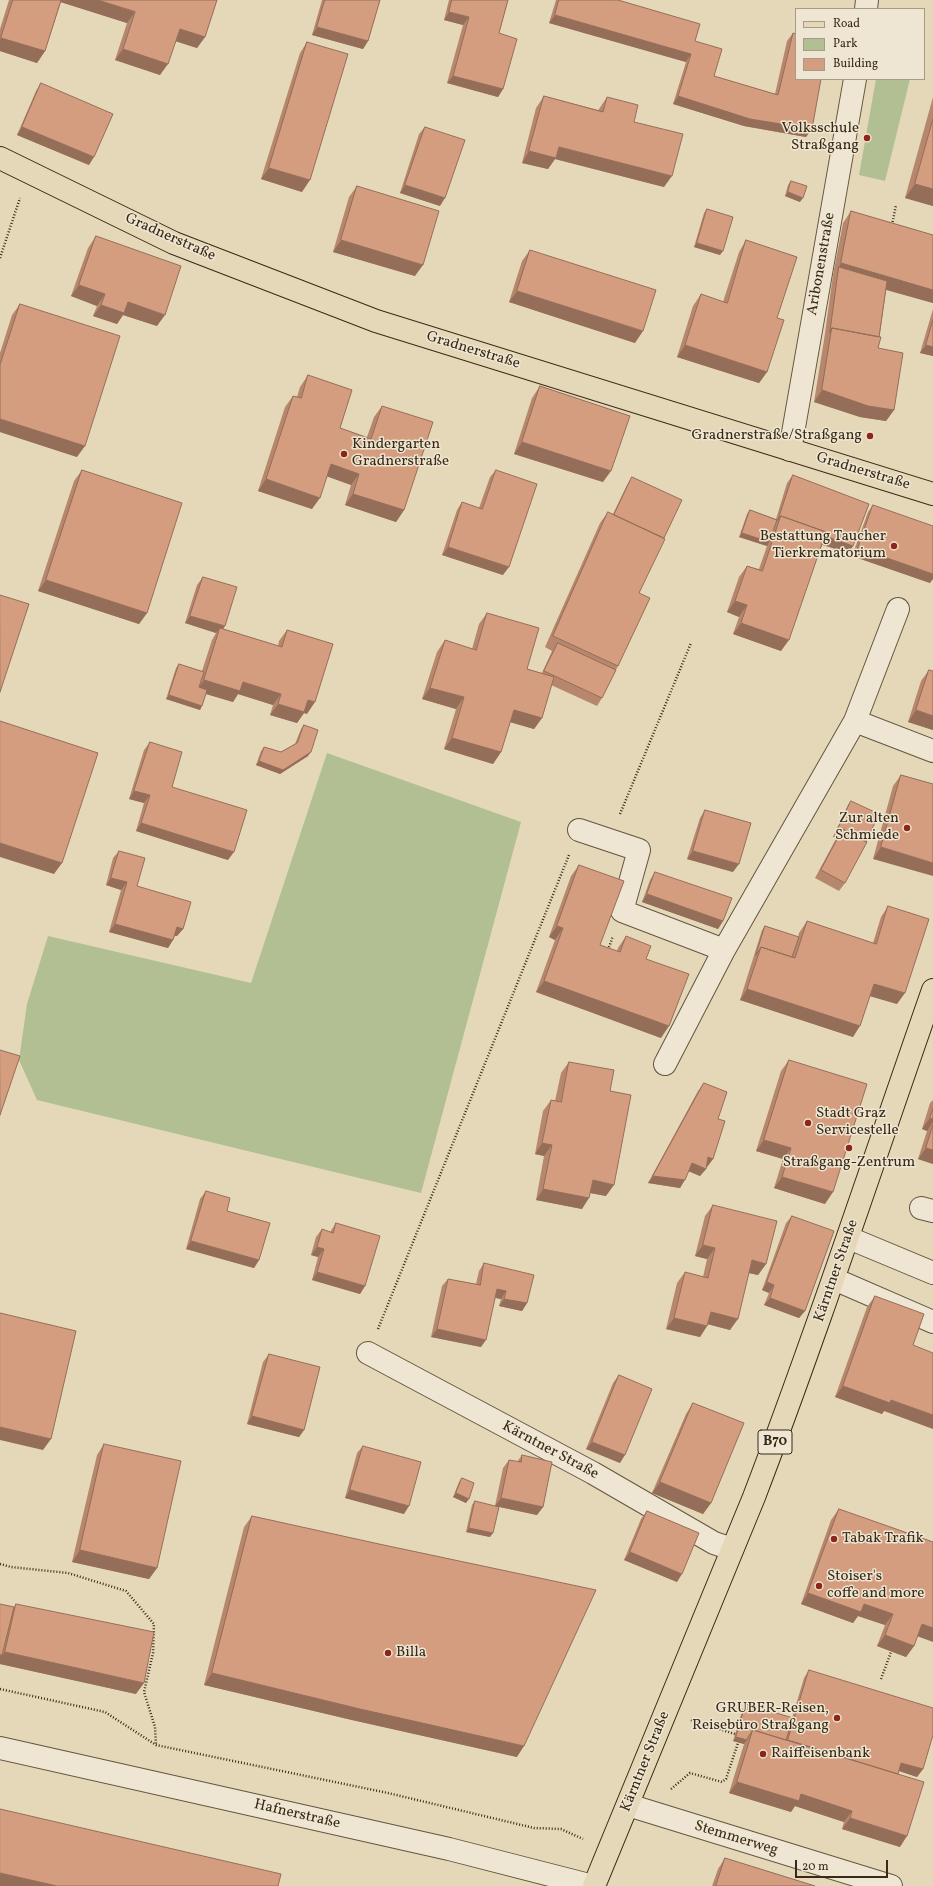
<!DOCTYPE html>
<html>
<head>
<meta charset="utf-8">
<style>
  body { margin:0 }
  #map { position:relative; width:933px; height:1886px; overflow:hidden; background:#e5d8b9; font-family:Vollkorn,serif }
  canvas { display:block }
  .legend { position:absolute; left:795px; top:8px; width:130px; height:72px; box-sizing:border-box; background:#eee6d2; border:1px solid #a59b87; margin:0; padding:5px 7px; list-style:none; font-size:12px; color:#382a16 }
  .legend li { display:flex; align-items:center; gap:8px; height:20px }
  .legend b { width:20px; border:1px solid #a59b87 }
  .scale { position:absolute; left:795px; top:1860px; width:93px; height:18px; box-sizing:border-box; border:2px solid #382a16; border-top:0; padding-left:5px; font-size:12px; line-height:14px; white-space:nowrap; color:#382a16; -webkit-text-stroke:3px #eee6d2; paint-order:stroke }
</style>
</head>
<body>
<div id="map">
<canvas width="933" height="1886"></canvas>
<ul class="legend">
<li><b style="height:5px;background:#e5d8b9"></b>Road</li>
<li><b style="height:11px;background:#b1bf92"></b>Park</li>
<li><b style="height:11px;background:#d59d7f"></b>Building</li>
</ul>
<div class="scale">20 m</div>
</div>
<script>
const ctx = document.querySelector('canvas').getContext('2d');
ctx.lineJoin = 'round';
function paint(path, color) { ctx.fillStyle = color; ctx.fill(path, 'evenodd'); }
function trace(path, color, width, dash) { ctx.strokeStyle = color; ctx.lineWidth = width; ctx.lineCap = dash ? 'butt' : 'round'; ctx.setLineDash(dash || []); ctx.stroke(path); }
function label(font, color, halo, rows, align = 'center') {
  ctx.font = font + ' Vollkorn,serif'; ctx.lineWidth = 3; ctx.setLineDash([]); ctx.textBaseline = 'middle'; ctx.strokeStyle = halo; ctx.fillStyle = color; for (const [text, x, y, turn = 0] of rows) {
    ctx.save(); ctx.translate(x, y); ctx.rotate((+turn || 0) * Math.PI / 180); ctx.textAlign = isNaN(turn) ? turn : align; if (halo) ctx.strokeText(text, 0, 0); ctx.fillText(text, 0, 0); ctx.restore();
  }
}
const green = new Path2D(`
  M876 79H910L885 181 859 175Z
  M327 753 521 822 421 1193 37 1100 19 1060 27 1004 48 936 251 983Z`);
const path = new Path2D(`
  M892 225 896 205
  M0 258 20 198
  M620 814 691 643
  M608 950 613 936
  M378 1329 569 855
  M0 1564 11 1567 68 1573 126 1591 154 1624 153 1653 144 1692 155 1727 156 1745
  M881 1679 891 1652
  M0 1689 105 1712 156 1745 388 1793 534 1828 561 1829 583 1839
  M691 1720 738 1735
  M671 1789 690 1773 722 1782 726 1779 739 1740`);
const minor = new Path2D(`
  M866 9 867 0
  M790 450 855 79
  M855 721 898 609
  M579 830 639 850 622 911 724 950
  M665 1064 724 950 855 721 933 751
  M921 1208 933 1211
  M849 1238 933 1273
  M834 1279 933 1322
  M368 1353 593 1473 714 1543 732 1549
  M0 1748 449 1849 593 1886
  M628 1805 891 1886`);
const major = new Path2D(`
  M0 158 174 243 376 321 933 494
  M594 1886 754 1497C818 1329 874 1159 933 990`);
const wall = new Path2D(`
  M9 0H217L205 37 197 48 175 41 160 75 115 60 127 23 61 2 45 51 37 63 0 51V29Z
  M322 0H380L368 41 363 49 312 35Z
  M449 0H508L499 33 503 89 498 97 447 83 463 25 444 20Z
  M556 0H618L695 41 714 76 775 94 787 41 793 33 812 129 806 137 744 126 673 104 686 62 549 23Z
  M307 42 302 192 261 179 300 53Z
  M41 83 89 165 17 135 36 91Z
  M544 96 598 110 599 109 607 97 634 122 664 187 555 159 548 169 522 163 536 108Z
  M933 97V206L905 198Z
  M425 127 440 206 400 193 419 134Z
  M791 181 800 202 785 196 788 185Z
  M357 186 415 276 333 252 349 197Z
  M707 209 720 255 694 247 704 213Z
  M851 211 933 235V303L886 290 878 348 894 410 886 421 860 417 814 402 824 340 833 275 843 223Z
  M96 236 157 326 123 315 117 324 93 316 97 306 71 296 88 248Z
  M746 240 777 318 767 372 759 383 677 357 693 306 701 294 723 302 739 252Z
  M530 250 635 343 509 302 522 261Z
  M20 304 77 457 0 432V353L12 315Z
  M933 309V356L920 353Z
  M308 375 340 428 367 437 374 417 382 406 404 510 396 522 345 505 351 485 327 476 312 509 258 491 285 407 293 396 297 397 300 387Z
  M540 386 603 482 514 454 532 398Z
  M82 470 147 613 139 624 38 591 74 481Z
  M496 470 503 575 442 555 457 510 462 502 479 508 490 477Z
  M793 475 853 546 848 553 822 545 781 651 733 634 739 617 727 612 739 577 747 566 759 569 767 546 739 537 747 514 750 510 776 519 787 483Z
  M632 477 664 538 639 593 618 666 602 698 597 706 551 685 542 718 534 729 510 722 501 752 493 764 444 749 456 709 422 699 437 652 445 640 472 649 479 624 487 613 527 669 542 673 552 651 545 647 600 523 608 512 613 514 627 485Z
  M873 505 930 583 852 556 868 512Z
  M203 577 223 629 278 646 279 641 287 630 307 714 304 713 297 723 270 715 273 705 238 694 233 702 206 694 200 710 166 699 176 668 179 664 202 671 212 640 216 633 185 623 197 585Z
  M929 670 933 730 908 722 921 681Z
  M304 725 308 756 280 774 256 765 261 751 264 747 281 752 295 744 301 729Z
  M150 742 172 787 228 860 136 831 144 803 129 799 144 750Z
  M901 775 933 784 873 859 893 786Z
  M851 801 845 883 839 891 815 878 837 837H833L848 805Z
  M705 810 733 872 687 859 700 818Z
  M119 851 137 886 183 929 177 936H175L168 948 109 932 121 890 106 885 113 858Z
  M579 865 600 945 617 951 618 948 626 936 646 959 661 1038 536 992 555 940 549 937 571 876Z
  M655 872 723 921 718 929 642 902 650 880Z
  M888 906 897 1004 870 996 853 1037 740 1000 762 930 765 926 798 937 799 933 807 921 873 943 881 917Z
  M789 1060 825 1204 774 1188 783 1159 756 1151 781 1071Z
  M569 1062 610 1091 606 1196 590 1193 582 1209 536 1200 544 1156 535 1154 543 1111 551 1100 555 1101 561 1073Z
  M704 1083 718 1119 713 1159 707 1167 706 1166V1169L700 1176 688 1171 680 1188 648 1183 698 1091Z
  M933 1100V1164L918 1159 927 1131 922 1129 930 1103Z
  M206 1191 227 1211 259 1260 254 1268 186 1249 200 1199Z
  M713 1205 766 1264 758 1275 749 1273 730 1330 708 1324 707 1326 700 1337 666 1329 677 1283 685 1272 703 1277 707 1259 695 1256 705 1216Z
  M792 1216 805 1311 799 1318 764 1305 769 1293 762 1290 786 1223Z
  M336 1223 365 1286 360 1294 312 1280 318 1257 311 1255 316 1237 322 1229 330 1232Z
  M484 1263 527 1303 522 1311 499 1306 501 1299 495 1298 481 1347 431 1337 442 1286 448 1279 476 1284 479 1271Z
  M875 1296 884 1411 882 1414 835 1397 867 1307Z
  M269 1354 304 1430 299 1437 247 1424 263 1362Z
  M619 1375 620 1463 586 1449 613 1383Z
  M693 1403 711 1503 703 1514 652 1493 686 1414Z
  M104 1444 157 1568 149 1579 72 1562 97 1455Z
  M363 1446 404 1514 345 1498 357 1453Z
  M522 1455 543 1507 537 1515 495 1506 503 1468 509 1460 517 1462Z
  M462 1478 466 1503 453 1497 459 1482Z
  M475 1501 490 1537 466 1532 472 1505Z
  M839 1509 917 1636 914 1646 906 1657 877 1646 885 1625 858 1616 853 1623 801 1604 831 1520Z
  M647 1511 677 1582 624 1560 641 1519Z
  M252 1516 517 1757 352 1720 204 1685 244 1527Z
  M0 1604 14 1607 16 1604 136 1694 0 1664Z
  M809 1670 923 1769 917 1777 899 1771 898 1774 900 1847 842 1829 844 1822 795 1806 791 1812 729 1793 744 1744 733 1741 743 1708 746 1704 792 1718 804 1678Z
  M725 1858 815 1886H712L718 1869Z`);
const shadedWall = new Path2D(`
  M57 0H98L135 12 127 23 57 1Z
  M449 12 469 17 463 25 444 20Z
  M555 15 691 54 686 62 549 23Z
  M317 27 368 41 363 49 312 35Z
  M180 29 205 37 197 48 172 40Z
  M1 38 45 51 37 63 0 51V40Z
  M123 49 168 64 160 75 115 60Z
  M453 76 503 89 498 97 447 83Z
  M678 96 812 129 806 137 744 126 673 104Z
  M22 127 94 157 89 165 17 135Z
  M559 147 672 176 664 187 555 159 548 169 522 163 529 151Z
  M269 168 310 180 302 192 261 179Z
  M915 184 933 189V206L905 198Z
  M405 185 445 198 440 206 400 193Z
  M788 192 803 198 800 202 785 196Z
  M341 240 423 265 415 276 333 252Z
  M697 243 723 251 720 255 694 247Z
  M841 263 933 290V303L838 276 839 267Z
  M79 285 105 294 97 306 71 296Z
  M517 291 643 331 635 343 509 302Z
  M128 302 165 315 157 326 123 315 117 324 93 316 101 305Z
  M685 345 767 372 759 383 677 357Z
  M926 345 933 347V356L920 353Z
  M822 390 894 410 886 421 860 417 814 402Z
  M0 419 85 446 77 457 0 432Z
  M522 442 611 471 603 482 514 454Z
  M331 464 359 474 351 485 323 475Z
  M266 479 320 498 312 509 258 491Z
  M353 494 404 510 396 522 345 505Z
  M780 520 853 546 848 553 777 529Z
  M742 533 769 542 767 546 739 537Z
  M448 547 509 567 503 575 442 555Z
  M858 548 933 574V579L930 583 852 556Z
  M46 580 147 613 139 624 38 591Z
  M735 601 747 605 739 617 727 612Z
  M190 616 225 626 220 634V628L216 633 185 623Z
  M741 623 789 640 781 651 733 634Z
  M204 680 243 682 281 694 273 705 238 694 233 702 196 691Z
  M430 688 464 697 456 709 422 699Z
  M169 695 202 706 200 710 166 699Z
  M308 700 315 702 307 714 304 713 297 723 270 715 278 704Z
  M514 710 542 718 534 729 506 721Z
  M916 710 933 716V730L908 722Z
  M452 738 501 752 493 764 444 749Z
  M311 752 308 756 280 774 256 765 259 761Z
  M134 791 150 795 144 803 129 799Z
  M141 823 234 852 228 860 136 831Z
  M836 833H840L837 837H833Z
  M0 843 62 863 54 874 0 857Z
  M881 847 933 863V876L873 859Z
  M693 851 739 864 733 872 687 859Z
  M111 878 127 882 121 890 106 885Z
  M647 894 723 921 718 929 642 902Z
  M115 924 173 940 168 948 109 932Z
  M557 926 563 928 555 940 549 937Z
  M177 927 183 929 177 936 172 935Z
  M544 981 669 1026 661 1038 536 992Z
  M874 984 905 993 897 1004 866 995Z
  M747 989 860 1026 853 1037 740 1000Z
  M930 1118 933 1119V1122L927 1131 922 1129Z
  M764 1140 791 1148 783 1159 756 1151Z
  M542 1143 552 1145 544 1156 535 1154Z
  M926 1148 933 1150V1164L918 1159Z
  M708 1157 713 1159 707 1167 703 1165Z
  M692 1163 706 1169 700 1176 686 1170Z
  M653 1176 685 1180 680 1188 648 1183Z
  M782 1177 833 1192 825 1204 774 1188Z
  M593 1180 614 1185 606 1196 585 1192Z
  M543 1189 589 1198 582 1209 536 1200Z
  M191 1241 259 1260 254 1268 186 1249Z
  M703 1245 715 1248 707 1259 695 1256Z
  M317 1247 324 1249 318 1257 311 1255Z
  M752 1260 766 1264 758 1275 744 1272Z
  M317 1272 365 1286 360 1294 312 1280Z
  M767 1282 774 1285 769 1293 762 1290Z
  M497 1289 506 1291 501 1299 492 1297Z
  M770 1298 805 1311 799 1318 764 1305Z
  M504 1299 527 1303 522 1311 499 1306Z
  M711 1312 738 1319 730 1330 703 1323Z
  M674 1318 707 1326 700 1337 666 1329Z
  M437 1329 486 1340 481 1347 431 1337Z
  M843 1386 891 1400 933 1415V1429L884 1411 882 1414 835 1397Z
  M252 1416 304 1430 299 1437 247 1424Z
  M0 1427 51 1439 43 1450 0 1440Z
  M592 1442 625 1455 620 1463 586 1449Z
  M660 1482 711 1503 703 1514 652 1493Z
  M350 1490 409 1506 404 1514 345 1498Z
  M456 1493 469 1499 466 1503 453 1497Z
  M501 1498 543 1507 537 1515 495 1506Z
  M469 1528 493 1533 490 1537 466 1532Z
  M80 1550 157 1568 149 1579 72 1562Z
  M630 1552 682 1574 677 1582 624 1560Z
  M808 1593 864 1604 893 1614 885 1625 858 1616 853 1623 801 1604Z
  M922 1624 933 1628V1642L914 1635Z
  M885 1635 914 1646 906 1657 877 1646Z
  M5 1652 144 1683 136 1694 0 1664V1655H2Z
  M212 1673 524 1746 517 1757 352 1720 204 1685Z
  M736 1737 747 1740 744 1744 733 1741Z
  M901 1763 923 1769 917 1777 896 1770Z
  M737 1782 801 1794 852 1811 844 1822 795 1806 791 1812 729 1793Z
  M850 1818 907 1836 900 1847 842 1829Z
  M0 1873 57 1886H0Z`);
const building = new Path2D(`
  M13 0H61L45 51 1 38Z
  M98 0H217L205 37 180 29 168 64 123 49 135 12Z
  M325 0H380L368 41 317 27Z
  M452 0H508L499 33 517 39 503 89 453 76 469 17 449 12Z
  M559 0H618L700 24 695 41 722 49 714 76 778 95 793 33 796 34V79H821L812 129 750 119 678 96 691 54 555 15Z
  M307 42 348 54 310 180 269 168Z
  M41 83 113 114 94 157 22 127Z
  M544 96 603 112 607 97 638 105 634 122 683 134 672 176 559 147 556 158 529 151Z
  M933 119V189L915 184Z
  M425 127 465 140 445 198 405 185Z
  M791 181 807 186 803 198 788 192Z
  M357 186 439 211 423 265 341 240Z
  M707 209 733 217 723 251 697 243Z
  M851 211 933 235V290L841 263Z
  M96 236 181 266 165 315 128 302 124 313 101 305 105 294 79 285Z
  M746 240 797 257 777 318 784 320 767 372 685 345 701 294 727 303Z
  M530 250 656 290 643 331 517 291Z
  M839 267 887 281 879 337 832 328 830 332Z
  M20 304 120 336 85 446 0 419V365Z
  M933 320V347L926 345Z
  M832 328 881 337 878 348 903 353 894 410 868 406 822 390Z
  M308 375 352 390 340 428 371 439 382 406 433 422 404 510 353 494 359 474 331 464 320 498 266 479 293 396 301 398Z
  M540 386 630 416 611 471 522 442Z
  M82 470 182 503 147 613 46 580Z
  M496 470 537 484 509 567 448 547 462 502 482 509Z
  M793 475 869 504 853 546 825 536 826 532 781 516 778 520Z
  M632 477 682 500 664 538 614 515Z
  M873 505 933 526V574L858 548Z
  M750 510 777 520 769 542 742 533Z
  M608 512 665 539 639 593 650 598 618 666 553 636Z
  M781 516 826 532 789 640 741 623 747 605 735 601 747 566 762 571Z
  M203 577 237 587 225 626 190 616Z
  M0 595 29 604 0 692Z
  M487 613 539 628 527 669 554 677 542 718 514 710 501 752 452 738 464 697 430 688 445 640 476 650Z
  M220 628 282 647 287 630 333 644 315 702 308 700 304 712 278 704 281 694 243 682 240 691 204 680Z
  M558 643 616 670 602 698 544 671Z
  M179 664 204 672 199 687 207 690 202 706 169 695Z
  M929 670 933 671V716L916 710Z
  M0 721 98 753 62 863 0 843Z
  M304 725 318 730 311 752 283 770 259 761 264 747 281 752 297 743Z
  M150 742 182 752 172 787 247 810 234 852 141 823 150 795 134 791Z
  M901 775 933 784V863L881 847Z
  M851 801 879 814 866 842 843 829 840 833H836Z
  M705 810 751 823 739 864 693 851Z
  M843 829 867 842 845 883 821 870Z
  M119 851 145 858 137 886 191 902 183 929 177 927 173 940 115 924 127 882 111 878Z
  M579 865 624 881 600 945 620 952 626 936 651 946 646 959 689 974 669 1026 544 981 563 928 557 926Z
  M655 872 732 898 723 921 647 894Z
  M888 906 929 919 905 993 874 984 860 1026 747 989 761 947 795 958 807 921 876 944Z
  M765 926 799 937 792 957 761 947 756 955Z
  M0 1050 20 1056 0 1115Z
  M789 1060 867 1084 833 1192 782 1177 791 1148 764 1140Z
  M569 1062 614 1070 610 1091 631 1095 614 1185 593 1180 589 1198 543 1189 552 1145 542 1143 551 1100 561 1102Z
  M704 1083 727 1092 718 1119 725 1121 713 1159 708 1157 706 1169 692 1163 685 1180 653 1176Z
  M933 1109V1119L930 1118Z
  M933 1125V1150L926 1148Z
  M206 1191 230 1198 227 1211 270 1223 259 1260 191 1241Z
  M713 1205 777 1221 766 1264 752 1260 738 1319 711 1312 707 1326 674 1318 685 1272 708 1278 715 1248 703 1245Z
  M792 1216 834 1231 805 1311 770 1298 774 1285 767 1282Z
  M336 1223 380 1236 365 1286 317 1272 324 1249 317 1247 322 1229 333 1233Z
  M484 1263 534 1275 527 1303 504 1299 506 1291 497 1289 486 1340 437 1329 448 1279 480 1285Z
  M875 1296 924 1314 913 1345 933 1353V1415L891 1400 890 1403 843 1386Z
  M0 1313 76 1331 51 1439 0 1427Z
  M269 1354 320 1367 304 1430 252 1416Z
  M619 1375 652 1389 625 1455 592 1442Z
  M693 1403 744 1423 711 1503 660 1482Z
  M104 1444 181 1461 157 1568 80 1550Z
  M363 1446 421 1462 409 1506 350 1490Z
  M522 1455 552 1462 543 1507 501 1498 509 1460 521 1462Z
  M462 1478 474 1483 469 1499 456 1493Z
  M475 1501 499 1507 493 1533 469 1528Z
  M839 1509 933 1542V1628L922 1624 914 1646 885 1635 893 1614 864 1604 861 1612 808 1593Z
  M647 1511 699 1533 682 1574 630 1552Z
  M252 1516 379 1544 596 1590 524 1746 360 1709 212 1673Z
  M0 1604 14 1607 2 1655H0Z
  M16 1604 154 1632 144 1683 5 1652Z
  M809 1670 933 1708V1735L923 1769 901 1763 898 1774 788 1740Z
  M746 1704 793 1718 786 1740 753 1730 748 1737 747 1740 736 1737Z
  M753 1730 924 1782 907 1836 850 1818 852 1811 801 1794 799 1801 737 1782Z
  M0 1809 281 1874 278 1886H57L0 1873Z
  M725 1858 815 1886H716Z`);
const markers = [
  [867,138,4,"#8f2418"],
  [870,436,4,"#8f2418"],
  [344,454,4,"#8f2418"],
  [894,546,4,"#8f2418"],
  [907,828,4,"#8f2418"],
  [808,1123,4,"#8f2418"],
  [849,1148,4,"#8f2418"],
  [834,1539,4,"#8f2418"],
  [819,1586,4,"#8f2418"],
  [388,1653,4,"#8f2418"],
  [837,1718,4,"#8f2418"],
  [763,1754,4,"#8f2418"]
];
const shields = [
  [775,1442,34]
];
const shieldNames = [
  ["B70",775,1442]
];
const poiNames = [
  ["Volksschule",859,129,"right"],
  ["Straßgang",859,146,"right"],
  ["Gradnerstraße/Straßgang",862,436,"right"],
  ["Kindergarten",352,445],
  ["Gradnerstraße",352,462],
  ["Bestattung Taucher",886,537,"right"],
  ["Tierkrematorium",886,554,"right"],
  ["Zur alten",899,819,"right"],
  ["Schmiede",899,836,"right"],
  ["Stadt Graz",816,1114],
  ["Servicestelle",816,1131],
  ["Straßgang-Zentrum",849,1163,"center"],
  ["Tabak Trafik",842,1539],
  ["Stoiser's",827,1577],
  ["coffe and more",827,1594],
  ["Billa",396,1653],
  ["GRUBER-Reisen,",829,1709,"right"],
  ["Reisebüro Straßgang",829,1726,"right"],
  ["Raiffeisenbank",771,1754]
];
const streetNames = [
  ["Gradnerstraße",170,238,24],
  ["Aribonenstraße",822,264,-80],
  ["Gradnerstraße",473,351,17],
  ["Gradnerstraße",863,472,17],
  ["Kärntner Straße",837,1271,-71],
  ["Kärntner Straße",550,1451,28],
  ["Kärntner Straße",646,1762,-68],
  ["Hafnerstraße",297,1815,13],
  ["Stemmerweg",736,1839,17]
];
paint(green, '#b1bf92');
trace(minor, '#63563f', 24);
trace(major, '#382a16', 24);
trace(path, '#382a16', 2.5, [1, 2]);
trace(minor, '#eee6d2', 22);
trace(major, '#e5d8b9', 22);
paint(wall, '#b7876d');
paint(shadedWall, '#956e59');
paint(building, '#d59d7f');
trace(building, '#956e59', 1);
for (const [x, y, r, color] of markers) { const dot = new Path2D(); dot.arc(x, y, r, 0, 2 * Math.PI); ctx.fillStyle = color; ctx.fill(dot); trace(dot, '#eee6d2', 1.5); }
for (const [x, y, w] of shields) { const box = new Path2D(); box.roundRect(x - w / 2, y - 12, w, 24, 3); ctx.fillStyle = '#eee6d2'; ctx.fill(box); trace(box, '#382a16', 1); }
label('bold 14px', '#382a16', null, shieldNames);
label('15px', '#382a16', '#eee6d2', poiNames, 'left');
label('15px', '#382a16', '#eee6d2', streetNames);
</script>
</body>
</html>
